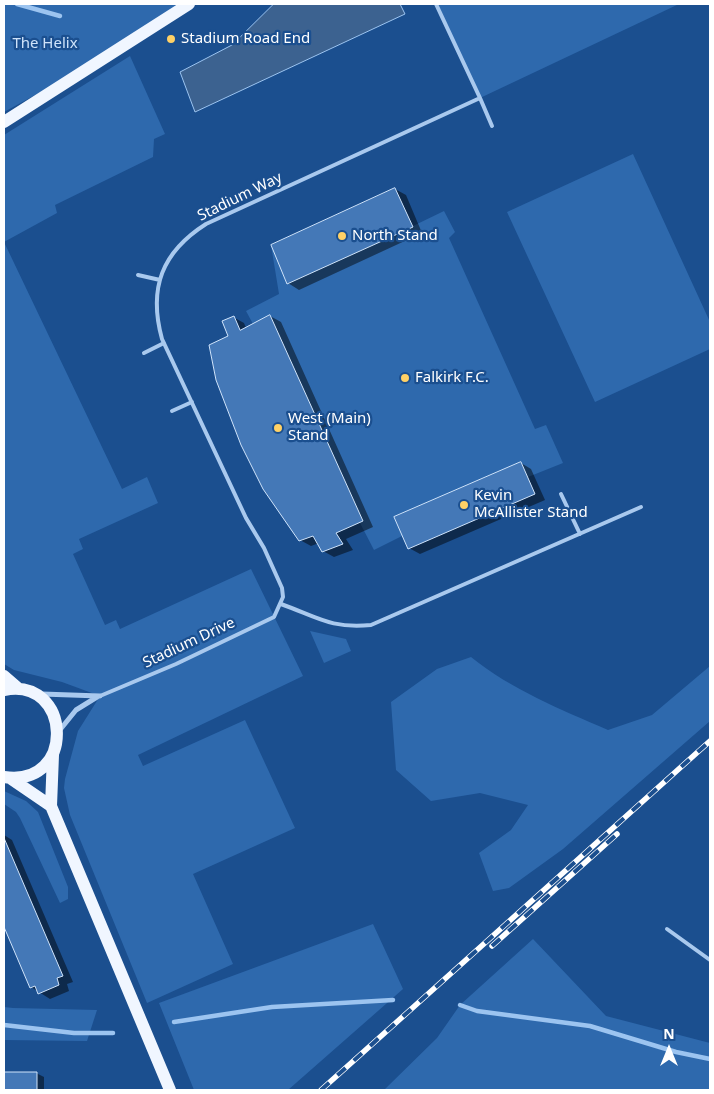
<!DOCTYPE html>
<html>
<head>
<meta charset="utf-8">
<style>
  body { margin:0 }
  #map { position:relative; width:714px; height:1094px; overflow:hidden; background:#1b4f8f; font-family:"Noto Sans",sans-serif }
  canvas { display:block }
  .frame { position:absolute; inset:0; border:5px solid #fff; pointer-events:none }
  .north { position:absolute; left:644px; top:1024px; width:50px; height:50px; -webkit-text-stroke:4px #1b4f8f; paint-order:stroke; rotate:0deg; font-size:14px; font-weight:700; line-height:20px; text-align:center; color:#fff }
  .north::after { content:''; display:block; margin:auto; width:18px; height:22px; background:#fff; clip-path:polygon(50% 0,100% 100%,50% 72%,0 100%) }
</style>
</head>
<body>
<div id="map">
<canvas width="714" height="1094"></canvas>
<div class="frame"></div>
<div class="north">N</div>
</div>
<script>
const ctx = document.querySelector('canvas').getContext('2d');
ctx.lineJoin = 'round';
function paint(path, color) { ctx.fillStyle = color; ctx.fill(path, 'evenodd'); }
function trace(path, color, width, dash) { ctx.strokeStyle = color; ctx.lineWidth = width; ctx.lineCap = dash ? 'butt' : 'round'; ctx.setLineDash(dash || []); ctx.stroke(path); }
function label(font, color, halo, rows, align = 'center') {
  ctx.font = font + ' "Noto Sans",sans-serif'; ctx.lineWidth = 4.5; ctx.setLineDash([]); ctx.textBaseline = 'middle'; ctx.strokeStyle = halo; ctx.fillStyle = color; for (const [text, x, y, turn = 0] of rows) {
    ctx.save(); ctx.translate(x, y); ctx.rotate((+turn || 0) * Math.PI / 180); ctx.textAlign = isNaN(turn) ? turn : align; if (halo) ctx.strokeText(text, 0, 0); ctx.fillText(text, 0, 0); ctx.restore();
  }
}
const green = new Path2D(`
  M4 4H180L125 46 4 112Z
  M438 4H679L480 98Z
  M130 56 165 134 154 139 153 157 55 205 57 213 4 242 122 489 147 477 158 503 79 539 83 549 73 554 105 625 116 620 120 629 251 569 303 676 138 755 143 766 245 720 295 828 193 874 233 964 147 1003 70 815 64 788 65 779 78 731 100 696 62 682 14 670 4 664V135Z
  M633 154 710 322V349L595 402 507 212Z
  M395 188 413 226 444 211 455 232 449 238 535 429 546 425 563 463 528 477 535 494 408 549 402 536 374 550 360 523 337 533 343 544 322 552 313 536 299 541C255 482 224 417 209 345L228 336 222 321 234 316 240 330 253 324 246 311 279 294 271 245Z
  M310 631 346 639 351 651 324 663Z
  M471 657C512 690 560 709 608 730L652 715 710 666V721L563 849 509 888 493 891 479 853 511 830 528 805 480 793 431 801 396 770 391 702 437 669Z
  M4 791 26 801 38 812 68 887V899L60 903 20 818 16 812 4 804Z
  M373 924 403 989 288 1090H194L159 1003Z
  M533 939 606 1016 710 1043V1090H384L437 1038 460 1005Z
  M4 1007 13 1008 97 1010 87 1041 4 1040Z`);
const water = new Path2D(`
  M274 4H400L405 14 195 112 180 72 232 45Z`);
const shadow = new Path2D(`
  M395 189 406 195 422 233 299 290 288 283 273 245Z
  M270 316 281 322 373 527 346 539 353 550 334 557 323 551 319 543 311 546 300 540 229 336 233 317 244 323 246 328Z
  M521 463 531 469 545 500 420 554 409 548Z
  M4 835 12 840 73 982 67 984 69 991 50 999 31 987 4 924Z
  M4 1073H36L44 1077V1090H4Z`);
const stream = new Path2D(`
  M17 4 60 16
  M460 1005 477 1011 590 1026 676 1052 710 1059
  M174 1022 272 1007 393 1000
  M4 1025 74 1033H113`);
const building = new Path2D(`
  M395 188 413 227 287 284 271 245Z
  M270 315 363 521 336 533 343 544 322 552 313 536 299 541 263 489 241 445 216 380 209 345 228 336 222 321 234 316 240 330Z
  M521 462 535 494 408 549 394 517Z
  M4 838 63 976 57 978 59 985 38 994 35 986 30 988 4 927Z
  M4 1072H37V1090H4Z`);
const service = new Path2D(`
  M480 98 492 126
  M138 275 160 280
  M144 353 164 343
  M172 411 192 402
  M561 494 580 534
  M281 604C317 617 331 629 371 625L641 507
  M100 696 176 664 274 617 283 597 282 588 264 548 246 518 162 339C148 288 162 252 206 224L480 98 436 4
  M667 929 710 960`);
const minor = new Path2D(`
  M42 694 100 696
  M59 731 76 710 97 697`);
const primary = new Path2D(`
  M4 122 189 4
  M4 676 19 689
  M4 690C72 676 77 788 4 777
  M53 755 51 806 170 1090
  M10 778 51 806`);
const rail = new Path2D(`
  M492 946 617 834
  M321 1090 710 741`);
const markers = [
  [171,39,5,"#ffd166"],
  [342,236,5,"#ffd166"],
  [405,378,5,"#ffd166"],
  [278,428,5,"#ffd166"],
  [464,505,5,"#ffd166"]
];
const poiNames = [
  ["Stadium Road End",181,39],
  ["North Stand",352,236],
  ["Falkirk F.C.",415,378],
  ["West (Main)",288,419],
  ["Stand",288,436],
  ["Kevin",474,496],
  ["McAllister Stand",474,513]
];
const parkNames = [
  ["The Helix",45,44]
];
const streetNames = [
  ["Stadium Way",240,197,-26],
  ["Stadium Drive",189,643,-25]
];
paint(green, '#2e69ad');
paint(water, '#3c6290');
trace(water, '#9cc4f0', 1);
paint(shadow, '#0007');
trace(stream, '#9cc4f0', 4.5);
paint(building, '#4478b7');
trace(building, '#cfe3fa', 1);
trace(service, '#a9c9ee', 4);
trace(minor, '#a9c9ee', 5);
trace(primary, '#f0f6ff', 12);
trace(rail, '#fff', 5.5);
trace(rail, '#1b4f8f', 4, [11]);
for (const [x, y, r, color] of markers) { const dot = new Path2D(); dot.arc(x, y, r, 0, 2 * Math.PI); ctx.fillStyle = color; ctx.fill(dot); trace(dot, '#1b4f8f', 2); }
label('15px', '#fff', '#1b4f8f', poiNames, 'left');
label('15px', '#cfe3fa', '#1b4f8f', parkNames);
label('15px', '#fff', '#1b4f8f', streetNames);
</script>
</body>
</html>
